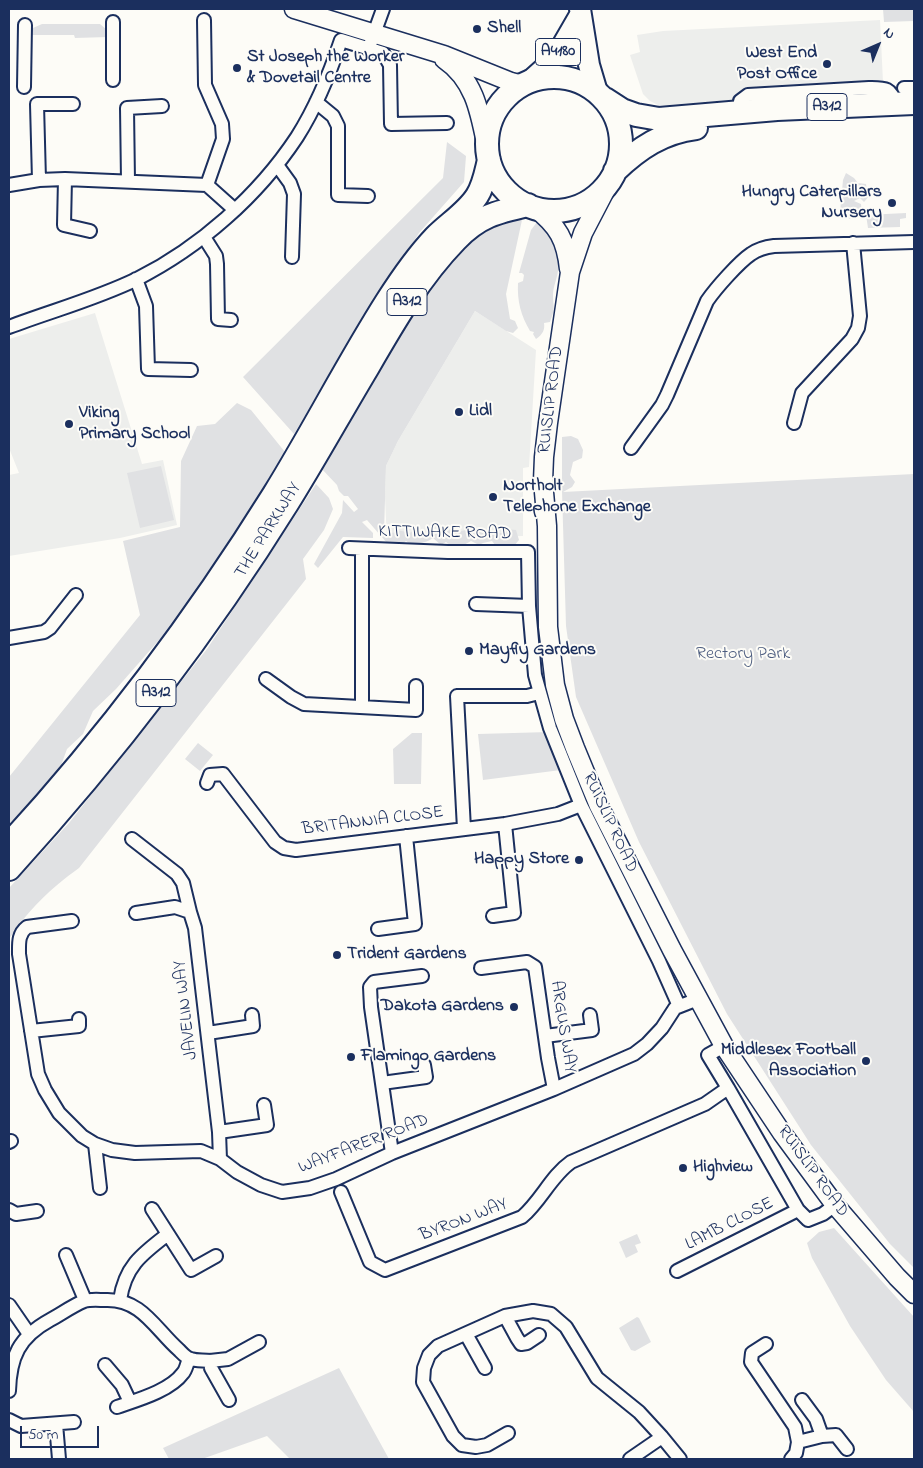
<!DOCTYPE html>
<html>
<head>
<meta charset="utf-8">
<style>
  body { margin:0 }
  #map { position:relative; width:923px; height:1468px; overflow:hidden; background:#fdfcf7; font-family:"Indie Flower",sans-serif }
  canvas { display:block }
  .frame { position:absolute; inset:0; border:10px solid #1b2f5e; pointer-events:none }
  .north { position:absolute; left:853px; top:20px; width:50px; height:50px; -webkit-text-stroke:4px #fdfcf7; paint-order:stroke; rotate:44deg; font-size:14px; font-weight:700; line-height:20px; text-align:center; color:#1b2f5e }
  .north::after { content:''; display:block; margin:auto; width:18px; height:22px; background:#1b2f5e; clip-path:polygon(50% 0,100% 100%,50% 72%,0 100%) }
  .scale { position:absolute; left:20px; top:1426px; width:79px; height:22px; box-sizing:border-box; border:2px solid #1b2f5e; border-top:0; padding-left:6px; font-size:15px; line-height:18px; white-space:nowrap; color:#1b2f5e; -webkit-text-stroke:4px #fdfcf7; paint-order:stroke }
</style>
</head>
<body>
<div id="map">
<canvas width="923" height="1468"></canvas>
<div class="frame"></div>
<div class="north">N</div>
<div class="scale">50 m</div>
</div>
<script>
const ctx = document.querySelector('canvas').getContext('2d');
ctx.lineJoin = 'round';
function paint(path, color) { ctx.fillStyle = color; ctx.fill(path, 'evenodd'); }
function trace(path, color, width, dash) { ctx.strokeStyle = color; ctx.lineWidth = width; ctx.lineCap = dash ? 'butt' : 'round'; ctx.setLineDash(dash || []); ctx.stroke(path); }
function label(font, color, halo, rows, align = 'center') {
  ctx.font = font + ' "Indie Flower",sans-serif'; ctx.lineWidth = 4; ctx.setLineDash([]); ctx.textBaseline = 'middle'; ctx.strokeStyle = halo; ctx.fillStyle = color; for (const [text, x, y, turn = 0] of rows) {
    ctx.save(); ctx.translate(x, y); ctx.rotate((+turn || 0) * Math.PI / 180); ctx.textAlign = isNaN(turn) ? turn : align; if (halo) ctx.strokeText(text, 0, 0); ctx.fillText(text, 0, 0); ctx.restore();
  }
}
const built = new Path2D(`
  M880 20 883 82 752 87 733 100 668 105H658L650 101 643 94 630 55 640 52 637 35 663 31Z
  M475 311 536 350 529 467 523 468V536L387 540 385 498 386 466 398 441Z
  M95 313 142 464 163 460 177 525 120 538 9 556V475L19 473 9 448V339Z`);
const green = new Path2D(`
  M883 9H914V21L884 22Z
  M42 24H100L107 30 108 37 75 38 74 35H30L33 28Z
  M447 142 466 156 464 182 419 233 294 434 243 377 443 178Z
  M846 173 854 178 858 183 866 184 867 191 871 194 864 202 860 198 854 201 861 204 862 214 854 213 850 219 840 213 843 180Z
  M906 213V218L900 219V227L868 228 866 215Z
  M498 219 522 220 506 294 510 319 515 321 518 328 513 333 506 331 475 311 398 441 386 466 384 533H387L390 531 393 533C398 530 403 530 408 534L413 531 418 534 419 532 435 534 438 531 443 533 450 530 456 532 467 530 471 533 476 530 482 533H506V529L516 530 519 540 514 546 495 545 492 541 483 543 479 545 471 541 462 546 458 544 451 546 446 542 441 545 433 538C427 543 420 542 413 546L406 541 401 545 392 542 387 543 367 520 362 522 373 533V538L343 537 318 568 314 564 342 513 343 500 354 512 358 509 348 496H344L339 491 337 485 319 466 432 274Z
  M537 222C551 235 562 252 558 271 557 279 553 287 553 295 553 308 556 307 550 322L544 323C545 330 543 334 536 339L533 334 534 332 530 331C521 316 517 301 518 283L523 281 524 275 522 273H519L531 230Z
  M237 403 251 410 285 452 270 485 174 623 116 689 93 711 83 734 67 749 59 771 9 830V777L140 615 123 541 180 527 181 461 197 426 215 424Z
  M571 436 578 439 583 450 582 458 573 462 570 475 575 482 572 487 563 492 914 474V1268L890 1244 811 1145 727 1014 639 842 576 697 566 626 562 491V437Z
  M161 466 174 520 140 528 127 473Z
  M316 484 329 498 333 509 324 530 303 559 306 579 79 868C50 889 29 909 9 939V888L69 823 207 649Z
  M549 732 561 770 483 780 478 734Z
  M412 733H422L421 784H394L393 749Z
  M198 743 213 755 200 771 185 759Z
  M834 1228 914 1317V1412L886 1380 850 1326 812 1258 807 1243 819 1232Z
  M637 1234 641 1243 635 1245 638 1252 626 1258 619 1242Z
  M637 1317 639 1318 651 1342 635 1351 631 1350 619 1328Z
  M339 1368 389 1459H290L267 1436 202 1459H169L163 1448Z`);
const street = new Path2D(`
  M204 20 205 85 222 124 223 139 207 185
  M371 42 383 9
  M113 80V22
  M24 87 25 25
  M904 88H914
  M316 102 333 116 338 126V195L368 196
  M740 112V101L748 95 869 88C883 88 893 87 894 104
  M277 165 290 183 294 194 292 257
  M65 179 64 225 90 231
  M39 180 37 104H73
  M128 181 127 108 162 106
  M9 185 39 180 65 179 207 185 235 210
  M204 237 216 256 217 264 218 319 231 320
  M136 279 146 306 148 369 191 370
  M9 327C51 311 96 299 137 279 200 247 258 196 297 137 316 107 330 73 341 40L383 53 390 65 391 124 447 123
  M794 423 802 393 852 339 858 328 860 316 853 243
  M631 448 662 405 667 395 707 301C716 288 739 262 751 254 758 249 766 247 774 246L914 242
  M349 548 448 552H528L529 606 535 675 550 728 581 805 659 961 679 1006
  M476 604 529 606
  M9 638 44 632 50 628 76 595
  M266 679 291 697 304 704 416 710V686
  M362 707V550
  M207 783 210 775 223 774 275 842 284 848 296 850 505 824 558 814 581 805
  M464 829 457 696H527L539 693
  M132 839 177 874 183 883 190 912
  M136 913 175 907 190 912 195 928 219 1132 220 1159
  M493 916 514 913 505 824
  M72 921 27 927C18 934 19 943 19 954L38 1074 45 1090 59 1113 82 1136 95 1144 112 1150 135 1153 201 1151 220 1159 237 1172 261 1185 282 1192 310 1188 336 1179 392 1153 554 1089 634 1054 647 1044 662 1028 675 1008 698 999
  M378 929 415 924 406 836
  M481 968 527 962 535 967 548 1058 554 1089
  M31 1031 79 1026V1019
  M208 1033 253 1026 252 1015
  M545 1036 592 1030 590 1015
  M382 1083 426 1077 424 1065
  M728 1088 798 1210 808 1220 823 1214 835 1205
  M219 1132 267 1125 264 1105
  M9 1142 11 1141
  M95 1144 100 1188
  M392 1153 371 1007 370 987 374 982 422 976
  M341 1192 370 1262 385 1270 522 1217C541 1201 551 1176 571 1162L705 1104 728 1088 708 1055 724 1046
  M152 1209 191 1270 216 1256
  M9 1210 16 1214 37 1211
  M66 1255 85 1300
  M677 1271 798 1210
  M120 1300C125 1266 142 1254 168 1234
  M9 1305 29 1334
  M505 1316 517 1338 521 1344 527 1343 539 1335
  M466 1334 485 1368
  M766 1344 752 1353 751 1362 795 1427 798 1442 796 1453 791 1459
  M210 1361 228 1359 259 1342
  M105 1365 122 1385 130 1402
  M9 1391C10 1357 19 1337 50 1320 61 1314 72 1306 84 1301 90 1299 99 1300 106 1300 142 1299 155 1329 179 1350 182 1353 186 1358 191 1359 196 1361 204 1360 210 1361L211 1368 229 1400
  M802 1400 816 1419 822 1436
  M117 1407C137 1400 170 1391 183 1373 186 1370 187 1363 189 1359
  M9 1420 21 1426 74 1422
  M56 1424 59 1459
  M508 1433 487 1445 476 1447 462 1445 453 1436 423 1382 424 1368 429 1355 438 1346 505 1316 533 1311 551 1314 566 1327 597 1378 639 1412 662 1437 680 1459
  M798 1442 822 1436 836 1435 847 1449
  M630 1459 662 1437`);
const secondary = new Path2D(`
  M294 9 444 55 511 82 523 85
  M444 59C475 80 480 113 487 148
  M608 185 583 233 570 272 548 423 544 457 543 481 547 526 548 627 555 685 564 719 575 748 599 806 672 950 724 1046 782 1133 835 1205 897 1277 914 1294
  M535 208C558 226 566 240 569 269`);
const primary = new Path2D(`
  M580 9 589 65 597 92
  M529 82 548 65 558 53 580 15`);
const highway = new Path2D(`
  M487 144a67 67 0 1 1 134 0a67 67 0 1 1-134 0Z
  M605 99 622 110 636 115 659 119 777 109 914 103
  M615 171C639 148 663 132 696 128
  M9 844C108 736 196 619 274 494 313 431 347 364 387 301 401 279 417 256 435 237 449 223 467 212 477 196 484 185 486 172 489 160
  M9 869C112 756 206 634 287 504 315 459 341 412 368 367 394 322 420 277 456 240 479 216 497 212 528 205`);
const markers = [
  [477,29,5,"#1b2f5e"],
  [827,64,5,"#1b2f5e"],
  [237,68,5,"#1b2f5e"],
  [892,203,5,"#1b2f5e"],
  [459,412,5,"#1b2f5e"],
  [69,424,5,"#1b2f5e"],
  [493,497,5,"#1b2f5e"],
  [469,651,5,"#1b2f5e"],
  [579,860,5,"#1b2f5e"],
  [337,955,5,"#1b2f5e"],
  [514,1007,5,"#1b2f5e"],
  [351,1057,5,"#1b2f5e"],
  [866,1061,5,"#1b2f5e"],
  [683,1168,5,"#1b2f5e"]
];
const shields = [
  [558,52,45],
  [827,107,40],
  [407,302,40],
  [156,693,40]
];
const shieldNames = [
  ["A4180",558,52],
  ["A312",827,107],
  ["A312",407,302],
  ["A312",156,693]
];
const poiNames = [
  ["Shell",487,29],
  ["West End",817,54,"right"],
  ["Post Office",817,75,"right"],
  ["St Joseph the Worker",247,58],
  ["& Dovetail Centre",247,79],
  ["Hungry Caterpillars",882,193,"right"],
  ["Nursery",882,214,"right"],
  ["Lidl",469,412],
  ["Viking",79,414],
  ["Primary School",79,435],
  ["Northolt",503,487],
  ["Telephone Exchange",503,508],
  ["Mayfly Gardens",479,651],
  ["Happy Store",569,860,"right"],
  ["Trident Gardens",347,955],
  ["Dakota Gardens",504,1007,"right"],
  ["Middlesex Football",856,1051,"right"],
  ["Association",856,1072,"right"],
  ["Flamingo Gardens",361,1057],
  ["Highview",693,1168]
];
const streetNames = [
  ["RUISLIP ROAD",552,400,-83],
  ["THE PARKWAY",269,531,-58],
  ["KITTIWAKE ROAD",445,534,1],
  ["BRITANNIA CLOSE",373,822,-7],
  ["RUISLIP ROAD",609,823,65],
  ["JAVELIN WAY",187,1010,-97],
  ["ARGUS WAY",562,1027,81],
  ["WAYFARER ROAD",364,1145,-21],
  ["RUISLIP ROAD",812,1172,54],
  ["BYRON WAY",464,1221,-21],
  ["LAMB CLOSE",730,1225,-27]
];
const parkNames = [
  ["Rectory Park",743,655]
];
paint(built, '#edeeec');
paint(green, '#e0e1e3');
trace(street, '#1b2f5e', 16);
trace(secondary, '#1b2f5e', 21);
trace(primary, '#1b2f5e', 24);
trace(highway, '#1b2f5e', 26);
trace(street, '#fdfcf7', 12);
trace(secondary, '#fdfcf7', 18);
trace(primary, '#fdfcf7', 20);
trace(highway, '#fdfcf7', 22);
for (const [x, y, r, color] of markers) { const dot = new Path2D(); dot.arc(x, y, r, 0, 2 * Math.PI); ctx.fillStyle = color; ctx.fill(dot); trace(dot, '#fdfcf7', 2); }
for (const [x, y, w] of shields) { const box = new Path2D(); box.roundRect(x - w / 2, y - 13.5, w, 27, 4); ctx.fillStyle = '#fdfcf7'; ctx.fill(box); trace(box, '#1b2f5e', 1); }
label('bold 16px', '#1b2f5e', null, shieldNames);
label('bold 18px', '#1b2f5e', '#fdfcf7', poiNames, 'left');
label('18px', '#1b2f5e', '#fdfcf7', streetNames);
label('18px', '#4c5c7f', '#fdfcf7', parkNames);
</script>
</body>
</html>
